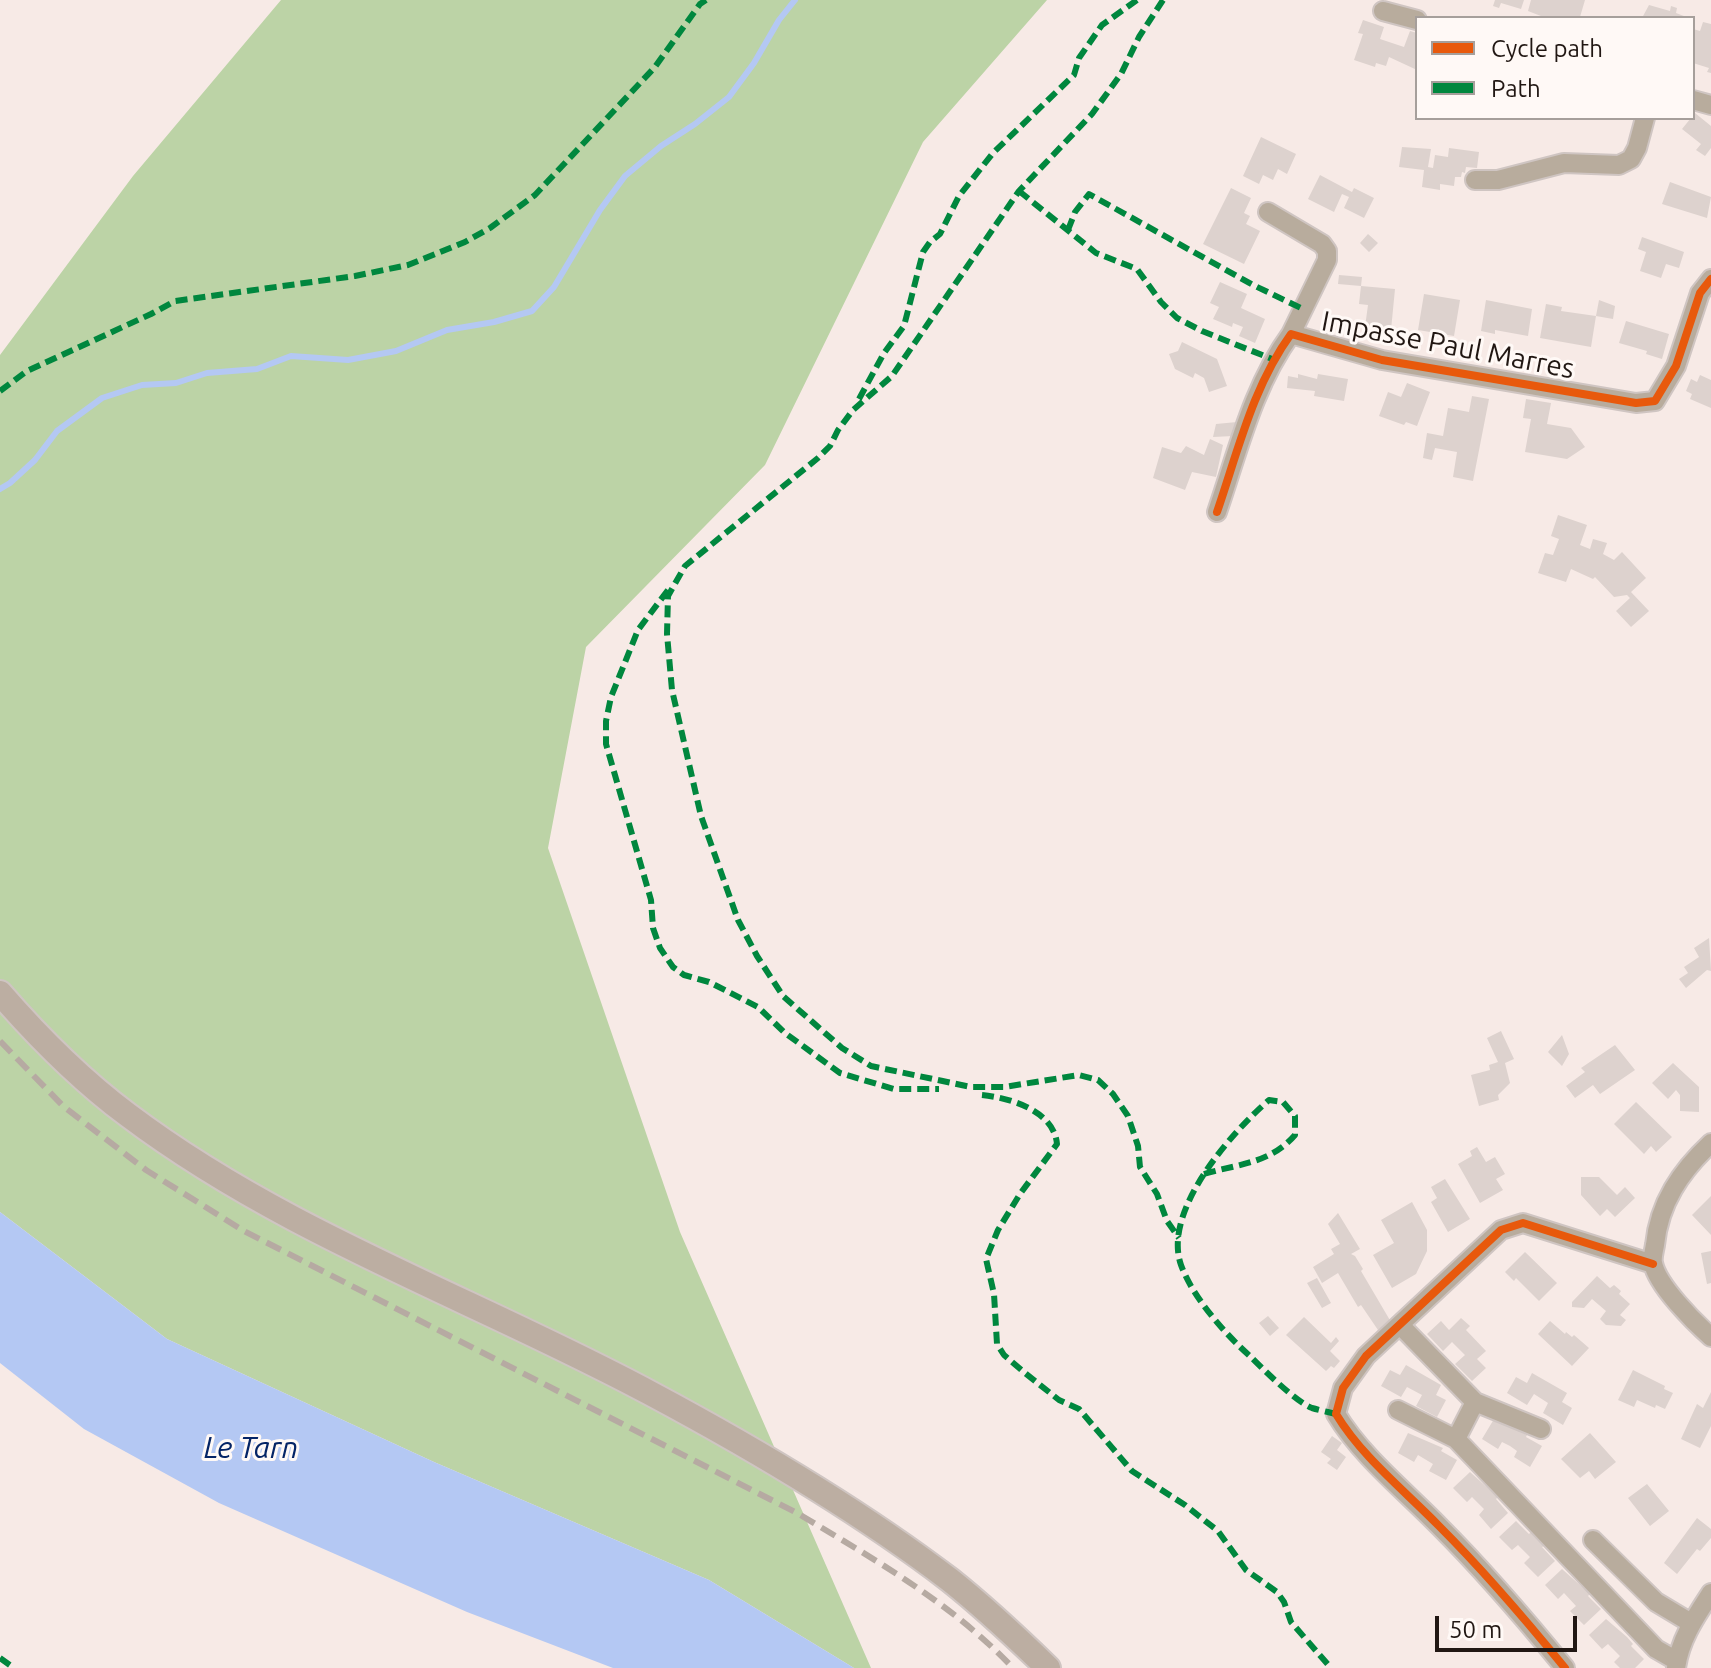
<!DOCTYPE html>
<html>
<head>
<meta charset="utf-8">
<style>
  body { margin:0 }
  #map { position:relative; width:1711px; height:1668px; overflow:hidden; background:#f7eae6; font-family:Ubuntu,sans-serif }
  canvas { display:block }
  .legend { position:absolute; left:1415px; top:16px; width:280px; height:104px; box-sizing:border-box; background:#fff9f6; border:2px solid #a69f9b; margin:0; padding:10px 14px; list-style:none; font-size:24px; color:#211713 }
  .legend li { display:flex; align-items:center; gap:16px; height:40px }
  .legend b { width:40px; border:2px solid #a69f9b }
  .scale { position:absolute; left:1435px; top:1616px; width:142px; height:36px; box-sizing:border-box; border:4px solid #211713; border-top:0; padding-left:10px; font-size:24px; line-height:28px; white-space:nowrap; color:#211713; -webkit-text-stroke:6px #fff9f6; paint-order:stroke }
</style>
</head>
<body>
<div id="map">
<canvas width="1711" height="1668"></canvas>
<ul class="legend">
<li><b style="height:10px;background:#e8590c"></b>Cycle path</li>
<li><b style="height:10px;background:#00873e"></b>Path</li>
</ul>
<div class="scale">50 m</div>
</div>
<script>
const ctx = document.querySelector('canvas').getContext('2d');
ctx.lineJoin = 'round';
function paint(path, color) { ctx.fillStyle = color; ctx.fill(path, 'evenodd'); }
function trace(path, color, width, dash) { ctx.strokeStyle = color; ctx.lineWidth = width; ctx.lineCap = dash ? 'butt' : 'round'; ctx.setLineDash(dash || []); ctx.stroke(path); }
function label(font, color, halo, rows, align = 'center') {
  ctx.font = font + ' Ubuntu,sans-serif'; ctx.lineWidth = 6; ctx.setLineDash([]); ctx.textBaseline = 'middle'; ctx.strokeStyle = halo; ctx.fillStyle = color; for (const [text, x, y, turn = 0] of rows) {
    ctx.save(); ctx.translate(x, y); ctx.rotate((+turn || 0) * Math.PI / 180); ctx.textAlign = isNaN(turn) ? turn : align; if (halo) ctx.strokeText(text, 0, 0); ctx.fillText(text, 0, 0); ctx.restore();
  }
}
const forest = new Path2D(`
  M281 0H1047L923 142 765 465 586 647 548 848 680 1232 871 1668H854L709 1580 434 1462 167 1339 0 1212V355L133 176Z`);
const water = new Path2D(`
  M0 1212 167 1339 434 1462 709 1580 854 1668H613L467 1612 219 1503 84 1429 0 1363Z`);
const stream = new Path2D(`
  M0 489 10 483 35 460 57 431 102 398 142 385 176 383 207 373 257 369 291 356 348 360 396 351 447 330 494 322 532 311 554 287 600 210 625 176 661 146 695 124 729 97 754 63 779 20 795 0`);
const building = new Path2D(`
  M1495 0H1524L1521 9 1501 3 1499 8 1493 6Z
  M1531 0H1585L1580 17 1576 16 1575 18H1546L1528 11Z
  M1649 5 1670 11 1671 6 1677 8 1676 13 1689 18H1642Z
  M1363 20 1384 27 1380 39 1404 47 1410 31 1417 33V70L1389 57 1386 66 1376 63 1375 67 1354 60 1363 34 1358 33Z
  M1703 22 1711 24V73L1707 72 1709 68 1693 63V29L1700 31Z
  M1695 113 1711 126V148L1705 156 1696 150 1701 144 1682 129Z
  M1261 137 1296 154 1287 174 1278 169 1273 180 1263 175 1259 184 1243 176Z
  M1402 147 1431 149 1428 167 1433 168 1435 155 1448 157 1449 148 1479 152 1477 168 1466 167 1465 173 1462 172 1461 177H1455L1454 186 1440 184V190L1422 187 1424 170 1399 167Z
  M1320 175 1352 192 1354 188 1374 198 1364 218 1344 208 1349 197 1342 194 1334 212 1308 199Z
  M1670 182 1711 197 1707 218 1662 204Z
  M1231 188 1251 198 1244 213 1250 216 1246 224 1260 231 1244 264 1203 244Z
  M1368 234 1378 243 1369 252 1360 243Z
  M1642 237 1684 252 1679 268 1666 264 1661 278 1640 271 1646 252 1638 249Z
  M1339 275 1362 277 1361 286 1395 289 1391 330 1365 327 1368 305 1359 304 1361 286 1338 284Z
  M1220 282 1247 294 1241 308 1265 319 1255 343 1239 336 1243 327 1233 323 1232 327 1213 319 1219 307 1210 303Z
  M1424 294 1460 300 1454 336 1418 330Z
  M1486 300 1532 309 1528 336 1495 330V334L1481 331Z
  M1599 300 1615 306 1613 319 1596 316Z
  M1546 304 1562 307 1561 311 1596 316 1591 347 1540 338Z
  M1626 321 1669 334 1662 359 1646 354 1647 351 1619 343Z
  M1182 342 1217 359 1227 386 1209 392 1204 378 1195 373 1193 378 1175 369 1169 354 1178 351Z
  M1298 374 1317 379 1318 374 1348 379 1344 401 1314 396 1315 391 1287 388 1288 376 1298 378Z
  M1700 375 1711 380V408L1690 399 1692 394 1686 391 1691 379 1697 382Z
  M1407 383 1430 392 1417 426 1406 422 1404 425 1379 416 1388 392 1401 397Z
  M1472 396 1489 399 1473 481 1453 477 1457 452 1435 448 1432 460 1423 458 1427 433 1443 436 1448 408 1469 412Z
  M1526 399 1551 403 1547 424 1571 428 1585 447 1567 459 1525 452 1531 419 1523 418Z
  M1237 422 1233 436 1213 437 1216 424Z
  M1210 439 1223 445 1216 477 1192 472 1185 490 1153 478 1162 447 1181 453 1186 446 1204 455Z
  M1558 515 1587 525 1580 545 1590 549 1593 539 1607 543 1603 554 1614 560 1622 552 1646 578 1631 592 1649 611 1631 627 1616 611 1630 598 1627 595 1614 597 1595 577 1593 579 1571 569 1566 582 1538 573 1545 553 1553 555 1559 539 1551 536Z
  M1709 938 1711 971 1707 970 1686 988 1679 979 1688 973 1684 967 1699 957 1694 948Z
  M1501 1031 1514 1059 1505 1063 1510 1083 1498 1095 1499 1100 1479 1106 1471 1075 1490 1070 1489 1065 1498 1062 1487 1038Z
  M1562 1035 1569 1054 1562 1066 1548 1052Z
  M1615 1045 1635 1070 1600 1094 1593 1085 1575 1098 1566 1086 1585 1072 1581 1068Z
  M1673 1063 1699 1087V1112L1680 1111V1095L1676 1090 1668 1099 1652 1083Z
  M1636 1102 1672 1137 1656 1152 1651 1146 1644 1154 1614 1124Z
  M1477 1147 1486 1162 1495 1157 1505 1174 1496 1179 1503 1190 1480 1203 1458 1164 1472 1156 1470 1151Z
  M1581 1177H1599L1617 1195 1625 1187 1635 1198 1615 1217 1607 1209 1600 1216 1581 1195Z
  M1445 1179 1470 1219 1448 1232 1431 1202 1437 1198 1431 1187Z
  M1711 1196V1235L1692 1215Z
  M1412 1202 1427 1230V1251L1416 1274 1392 1288 1373 1255 1394 1243 1381 1220Z
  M1338 1213 1360 1249 1351 1254 1355 1256 1363 1269 1361 1271 1391 1322 1378 1330 1361 1305 1358 1307 1338 1273 1322 1283 1313 1267 1334 1254 1331 1249 1340 1244 1328 1224Z
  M1711 1251V1283L1707 1284 1701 1253Z
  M1525 1252 1557 1283 1539 1301 1516 1278 1514 1281 1505 1272Z
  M1597 1276 1610 1288 1614 1285 1621 1291 1619 1294 1630 1304 1620 1315 1626 1320 1621 1326 1606 1325 1600 1319 1606 1311 1592 1299 1584 1308 1572 1307V1302Z
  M1317 1278 1331 1303 1322 1308 1307 1283Z
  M1268 1316 1279 1328 1270 1336 1259 1323Z
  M1304 1317 1331 1343 1336 1337 1339 1341 1330 1351 1340 1361 1334 1368 1331 1366 1326 1371 1286 1335Z
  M1461 1318 1470 1326 1466 1330 1486 1351 1477 1359 1486 1368 1472 1381 1455 1364 1465 1355 1452 1342 1443 1351 1427 1334 1441 1321 1449 1330Z
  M1550 1321 1565 1334 1566 1332 1572 1337 1574 1335 1589 1348 1572 1366 1538 1334Z
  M1406 1365 1441 1385 1436 1395 1446 1400 1437 1417 1416 1406 1422 1395 1407 1387 1401 1397 1381 1386 1390 1370 1400 1375Z
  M1633 1370 1665 1386 1664 1389 1673 1393 1665 1409 1656 1405 1655 1408 1637 1400 1634 1407 1618 1400Z
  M1532 1373 1567 1393 1562 1402 1572 1408 1563 1425 1543 1413 1548 1403 1534 1394 1527 1405 1507 1393 1516 1377 1527 1383Z
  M1711 1392V1426L1700 1448 1681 1439 1697 1404 1703 1408Z
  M1494 1419 1527 1435 1526 1437 1542 1446 1530 1467 1514 1457 1517 1451 1510 1446 1502 1442 1498 1449 1482 1439Z
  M1408 1433 1443 1448 1441 1451 1457 1460 1446 1480 1429 1471 1433 1464 1418 1455 1414 1462 1398 1453Z
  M1590 1433 1616 1462 1595 1479 1589 1471 1580 1478 1561 1459Z
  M1332 1436 1342 1443 1337 1450 1346 1457 1337 1470 1327 1463 1331 1459 1321 1452Z
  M1470 1472 1498 1497 1496 1499 1508 1513 1491 1529 1479 1515 1484 1509 1472 1497 1467 1502 1453 1488Z
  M1647 1484 1669 1511 1650 1526 1628 1498Z
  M1697 1518 1711 1529V1538L1700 1551 1697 1549 1677 1574 1664 1563Z
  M1516 1521 1529 1534 1531 1532 1538 1538 1544 1546 1542 1547 1555 1561 1538 1577 1524 1563 1530 1557 1518 1545 1512 1550 1499 1537Z
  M1562 1569 1590 1594 1588 1596 1601 1609 1584 1625 1570 1611 1576 1606 1564 1593 1558 1599 1545 1585Z
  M1606 1619 1627 1637 1633 1644 1631 1646 1644 1659 1635 1668H1620L1614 1662 1620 1656 1608 1644 1602 1649 1589 1635Z`);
const minor = new Path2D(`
  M1383 11 1417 20
  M1693 100 1711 105
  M1475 180H1498L1564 163 1619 165 1631 159 1637 148 1645 118
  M1268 212 1322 244 1327 251V260L1291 334
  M1217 512C1238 451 1253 386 1291 334L1382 360 1636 403 1655 401 1676 366 1700 293 1711 279
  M1711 1143C1681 1171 1659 1203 1655 1245 1654 1250 1652 1258 1653 1263 1657 1285 1694 1322 1711 1337
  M1401 1326 1475 1402 1541 1429
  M1398 1410 1456 1439 1475 1402
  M1456 1439 1656 1649 1677 1661
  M1593 1540 1656 1602 1691 1623
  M1565 1668C1525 1619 1484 1571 1439 1526 1404 1490 1362 1457 1336 1414L1343 1388 1366 1356 1501 1230 1523 1223 1653 1264
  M1676 1668C1680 1639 1696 1616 1711 1593`);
const major = new Path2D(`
  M0 993C39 1038 81 1080 128 1115 286 1234 477 1300 650 1393 753 1448 857 1509 950 1580 984 1607 1017 1638 1048 1668`);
const rail = new Path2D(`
  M0 1041 63 1106 146 1170 244 1231 797 1513C872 1558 952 1603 1013 1668`);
const quiet = new Path2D(`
  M1163 0 1139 37 1121 74 1092 114 1019 191 892 376 853 410 838 430 830 446 818 458 685 566 668 596 667 634 672 690 701 816 738 920 757 956 783 996 842 1048 871 1066 971 1087H1004L1079 1075 1098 1080 1113 1094 1128 1116 1138 1146 1140 1167 1157 1194 1167 1221 1179 1238
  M1019 191 1096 253 1137 269 1161 302 1177 318 1202 331 1272 359
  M1068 230 1075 212 1089 194 1253 285 1303 309
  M0 391 27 371 151 314 175 301 355 276 408 265 465 242 490 228 535 195 655 67 700 4 706 0
  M859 399 884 353 904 326 923 252 930 242 940 234 959 196 993 153 1074 75 1079 58 1102 25 1137 0
  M668 590 638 630 611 697 606 721V744L651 900 653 928 660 948 673 967 684 975 709 982 758 1007 785 1033 840 1073 894 1089H939
  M982 1095C1011 1098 1054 1111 1057 1144L1020 1194 998 1230 986 1259 994 1294 997 1344 1004 1355 1025 1373 1059 1400 1079 1409 1132 1471 1185 1505 1218 1531 1246 1570 1277 1592 1284 1602 1291 1622 1331 1668
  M1204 1174C1237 1164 1270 1164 1295 1135V1116L1283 1102 1269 1100C1231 1133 1162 1211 1181 1265 1193 1298 1226 1335 1251 1357 1264 1370 1296 1402 1312 1408 1319 1410 1328 1412 1336 1414
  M0 1658 14 1668`);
const cycleway = new Path2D(`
  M1217 512C1238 451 1253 386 1291 334L1382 360 1636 403 1655 401 1676 366 1700 293 1711 279
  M1565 1668C1525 1619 1484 1571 1439 1526 1404 1490 1362 1457 1336 1414L1343 1388 1366 1356 1501 1230 1523 1223 1653 1264`);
const streetNames = [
  ["Impasse Paul Marres",1448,345,11]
];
const waterNames = [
  ["Le Tarn",251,1448]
];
paint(forest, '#bcd3a6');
paint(water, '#b4c8f3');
trace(stream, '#b4c8f3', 6);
paint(building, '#ddd2ce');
trace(minor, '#cfc5c2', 22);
trace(major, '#cfc5c2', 28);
trace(minor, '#b8ac9d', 18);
trace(major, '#bcaea2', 24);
trace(rail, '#b6aaa2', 6, [16, 8]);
trace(quiet, '#00873e', 6, [12, 6]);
trace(cycleway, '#e8590c', 8);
label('28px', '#211713', '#fff9f6', streetNames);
label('italic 30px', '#042466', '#fff9f6', waterNames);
</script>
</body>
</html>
